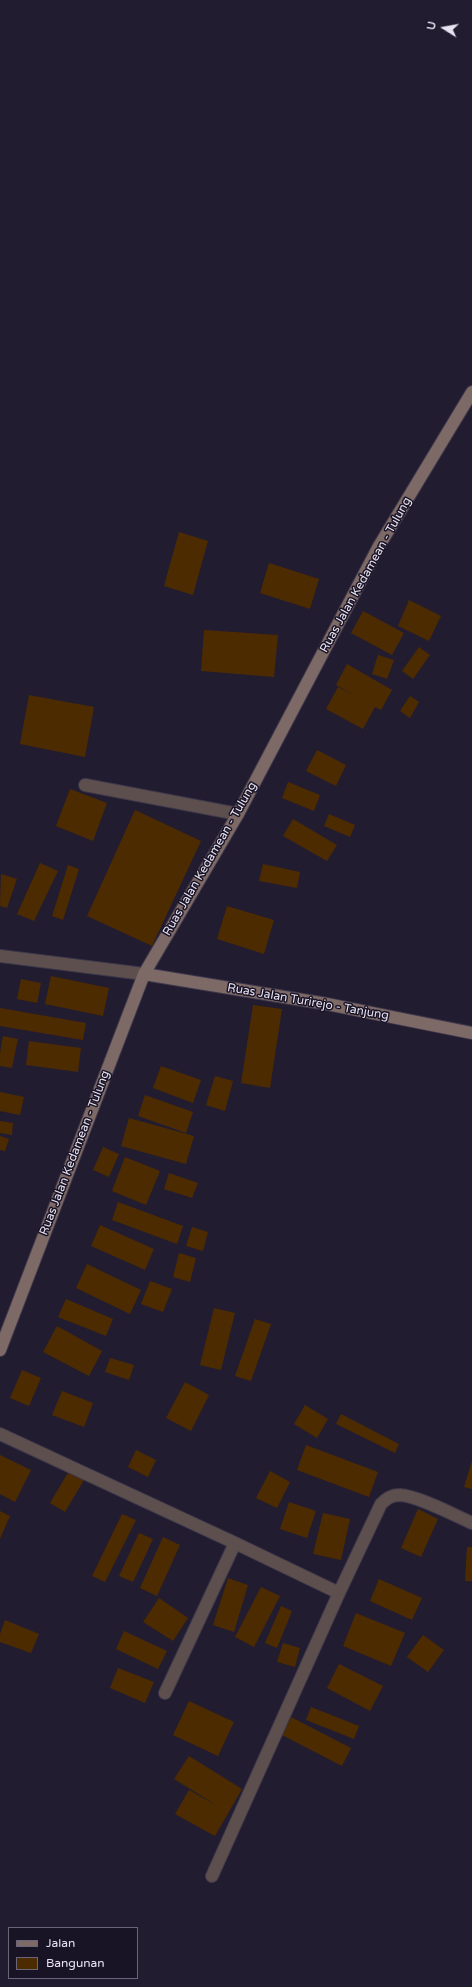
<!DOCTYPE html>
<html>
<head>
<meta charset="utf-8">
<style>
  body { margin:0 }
  #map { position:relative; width:472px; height:1987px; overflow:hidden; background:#221c30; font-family:"Varela Round",sans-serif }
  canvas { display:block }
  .legend { position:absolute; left:8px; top:1927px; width:130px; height:52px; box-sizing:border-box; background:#191326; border:1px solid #6b6677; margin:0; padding:5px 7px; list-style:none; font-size:12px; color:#e7e3f1 }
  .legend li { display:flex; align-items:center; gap:8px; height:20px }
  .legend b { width:20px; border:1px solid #6b6677 }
  .north { position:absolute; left:424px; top:8px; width:40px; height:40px; -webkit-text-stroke:3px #191326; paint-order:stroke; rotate:281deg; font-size:11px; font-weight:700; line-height:16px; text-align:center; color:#e7e3f1 }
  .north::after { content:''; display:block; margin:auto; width:14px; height:18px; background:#e7e3f1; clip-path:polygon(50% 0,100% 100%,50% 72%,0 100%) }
</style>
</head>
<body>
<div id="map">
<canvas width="472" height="1987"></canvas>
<ul class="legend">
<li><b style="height:5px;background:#7d6966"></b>Jalan</li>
<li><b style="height:11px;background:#4d2b00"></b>Bangunan</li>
</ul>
<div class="north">U</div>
</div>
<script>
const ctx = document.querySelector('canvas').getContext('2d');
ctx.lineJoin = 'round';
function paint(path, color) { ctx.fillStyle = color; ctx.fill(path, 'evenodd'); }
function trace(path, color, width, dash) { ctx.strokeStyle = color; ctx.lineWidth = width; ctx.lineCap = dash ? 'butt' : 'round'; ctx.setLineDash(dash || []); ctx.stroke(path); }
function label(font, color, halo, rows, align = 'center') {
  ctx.font = font + ' "Varela Round",sans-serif'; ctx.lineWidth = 3; ctx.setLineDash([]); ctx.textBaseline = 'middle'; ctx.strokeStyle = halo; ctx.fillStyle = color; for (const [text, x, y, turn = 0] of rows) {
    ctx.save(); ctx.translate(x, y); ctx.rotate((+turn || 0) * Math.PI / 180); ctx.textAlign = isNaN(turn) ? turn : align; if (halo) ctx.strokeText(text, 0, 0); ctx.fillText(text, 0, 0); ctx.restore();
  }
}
const building = new Path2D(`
  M179 532 208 541 193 595 164 586Z
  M269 563 319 579 310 609 260 593Z
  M409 600 441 616 429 641 398 626Z
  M363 611 404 633 392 655 351 633Z
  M204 630 278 635 274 677 201 671Z
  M419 647 430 655 413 679 402 671Z
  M378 655 394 660 387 679 372 674Z
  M347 664 392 690 381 710 375 707 363 729 326 709 338 687 354 695 336 685Z
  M29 695 94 707 85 757 20 744Z
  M410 696 419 702 410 718 400 711Z
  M317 750 346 765 336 786 306 771Z
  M288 782 320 795 314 811 282 798Z
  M70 789 107 803 93 841 56 826Z
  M135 810 201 841 152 946 87 916Z
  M329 814 355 825 350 837 324 826Z
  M293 819 337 845 327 861 283 836Z
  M40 863 58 871 34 921 17 914Z
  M263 864 300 872 297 888 259 881Z
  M68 865 79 869 63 920 52 916Z
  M1 874 17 879 7 908 0 906Z
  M227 906 274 920 264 954 217 939Z
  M51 976 109 988 103 1016 45 1004Z
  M21 979 41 983 37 1003 17 999Z
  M253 1005 282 1009 270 1088 241 1083Z
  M0 1008 86 1023 83 1040 0 1026Z
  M3 1036 18 1039 12 1068 0 1066V1053Z
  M29 1041 81 1048 78 1072 26 1065Z
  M161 1066 201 1080 193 1103 153 1088Z
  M215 1076 233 1081 225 1111 206 1105Z
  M0 1092 24 1097 20 1115 0 1111Z
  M145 1095 193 1112 186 1133 138 1116Z
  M129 1118 194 1136 186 1164 121 1146Z
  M0 1121 13 1123 12 1135 0 1133Z
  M0 1136 9 1139 5 1151 0 1150Z
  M103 1147 119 1154 109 1177 93 1170Z
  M125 1157 160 1171 146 1205 112 1191Z
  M169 1173 198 1183 192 1198 164 1189Z
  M118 1202 183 1226 177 1244 112 1220Z
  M100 1225 154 1249 145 1270 91 1246Z
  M192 1227 208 1232 203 1251 186 1246Z
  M179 1253 196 1258 190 1282 173 1277Z
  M87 1264 141 1290 130 1314 76 1288Z
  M150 1281 172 1289 163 1312 141 1304Z
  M66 1299 113 1319 106 1336 58 1317Z
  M214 1308 235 1313 221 1370 200 1365Z
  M255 1319 271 1324 251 1381 235 1376Z
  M57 1326 102 1351 89 1376 43 1352Z
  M110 1358 134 1365 129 1380 105 1372Z
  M22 1370 41 1378 29 1406 10 1398Z
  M185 1382 209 1395 191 1431 166 1418Z
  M62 1391 93 1403 84 1427 52 1415Z
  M305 1405 328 1419 317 1438 294 1424Z
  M341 1414 399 1444 395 1453 336 1424Z
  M306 1445 378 1472 369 1497 297 1470Z
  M136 1450 156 1460 148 1477 128 1467Z
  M0 1455 31 1470 15 1502 0 1494Z
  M472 1461V1489L464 1487Z
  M69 1471 84 1480 65 1512 50 1503Z
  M270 1471 290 1482 277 1508 256 1498Z
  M289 1502 316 1511 307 1538 280 1529Z
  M418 1509 438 1519 421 1557 401 1548Z
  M0 1511 10 1516 0 1539Z
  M323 1513 350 1519 341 1560 313 1554Z
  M122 1514 136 1520 105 1582 92 1576Z
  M139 1533 153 1539 133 1582 119 1576Z
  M163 1537 180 1545 157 1596 140 1588Z
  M467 1547H472V1581H465Z
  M228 1578 248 1585 234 1632 213 1625Z
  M379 1579 422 1598 412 1620 370 1601Z
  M261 1587 280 1596 254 1647 235 1637Z
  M159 1598 188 1618 173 1641 143 1622Z
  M281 1606 292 1611 277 1648 265 1643Z
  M356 1613 405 1633 391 1666 343 1646Z
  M5 1620 39 1634 31 1653 0 1642V1634Z
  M124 1631 167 1651 158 1669 116 1649Z
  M423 1635 444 1650 428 1672 407 1657Z
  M283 1643 300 1648 295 1667 277 1662Z
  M339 1664 383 1686 370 1711 327 1688Z
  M118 1668 154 1682 145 1703 110 1688Z
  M189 1701 234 1722 218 1756 173 1735Z
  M311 1707 359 1726 354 1739 306 1720Z
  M291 1717 351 1748 342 1766 282 1735Z
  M189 1756 242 1789 215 1836 175 1814 189 1790 219 1807 174 1779Z`);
const lane = new Path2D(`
  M85 785 238 814`);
const street = new Path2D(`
  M0 956 144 974
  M0 1434 235 1543 339 1593
  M165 1693 235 1543
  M212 1876 339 1593 381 1504C386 1499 391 1495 400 1495 418 1496 454 1515 472 1523`);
const secondary = new Path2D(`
  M144 974 327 1004 472 1033
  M0 1350 144 974 238 814 379 546 472 392`);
const streetNames = [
  ["Ruas Jalan Kedamean - Tulung",366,575,-61],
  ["Ruas Jalan Kedamean - Tulung",210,859,-60],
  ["Ruas Jalan Turirejo - Tanjung",308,1002,10],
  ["Ruas Jalan Kedamean - Tulung",75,1153,-69]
];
paint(building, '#4d2b00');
trace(lane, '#3e384b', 14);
trace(street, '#3e384b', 14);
trace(secondary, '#3e384b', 14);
trace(lane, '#5c4f4d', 12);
trace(street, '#5c4f4d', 12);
trace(secondary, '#7d6966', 12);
label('12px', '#e7e3f1', '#191326', streetNames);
</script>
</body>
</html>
